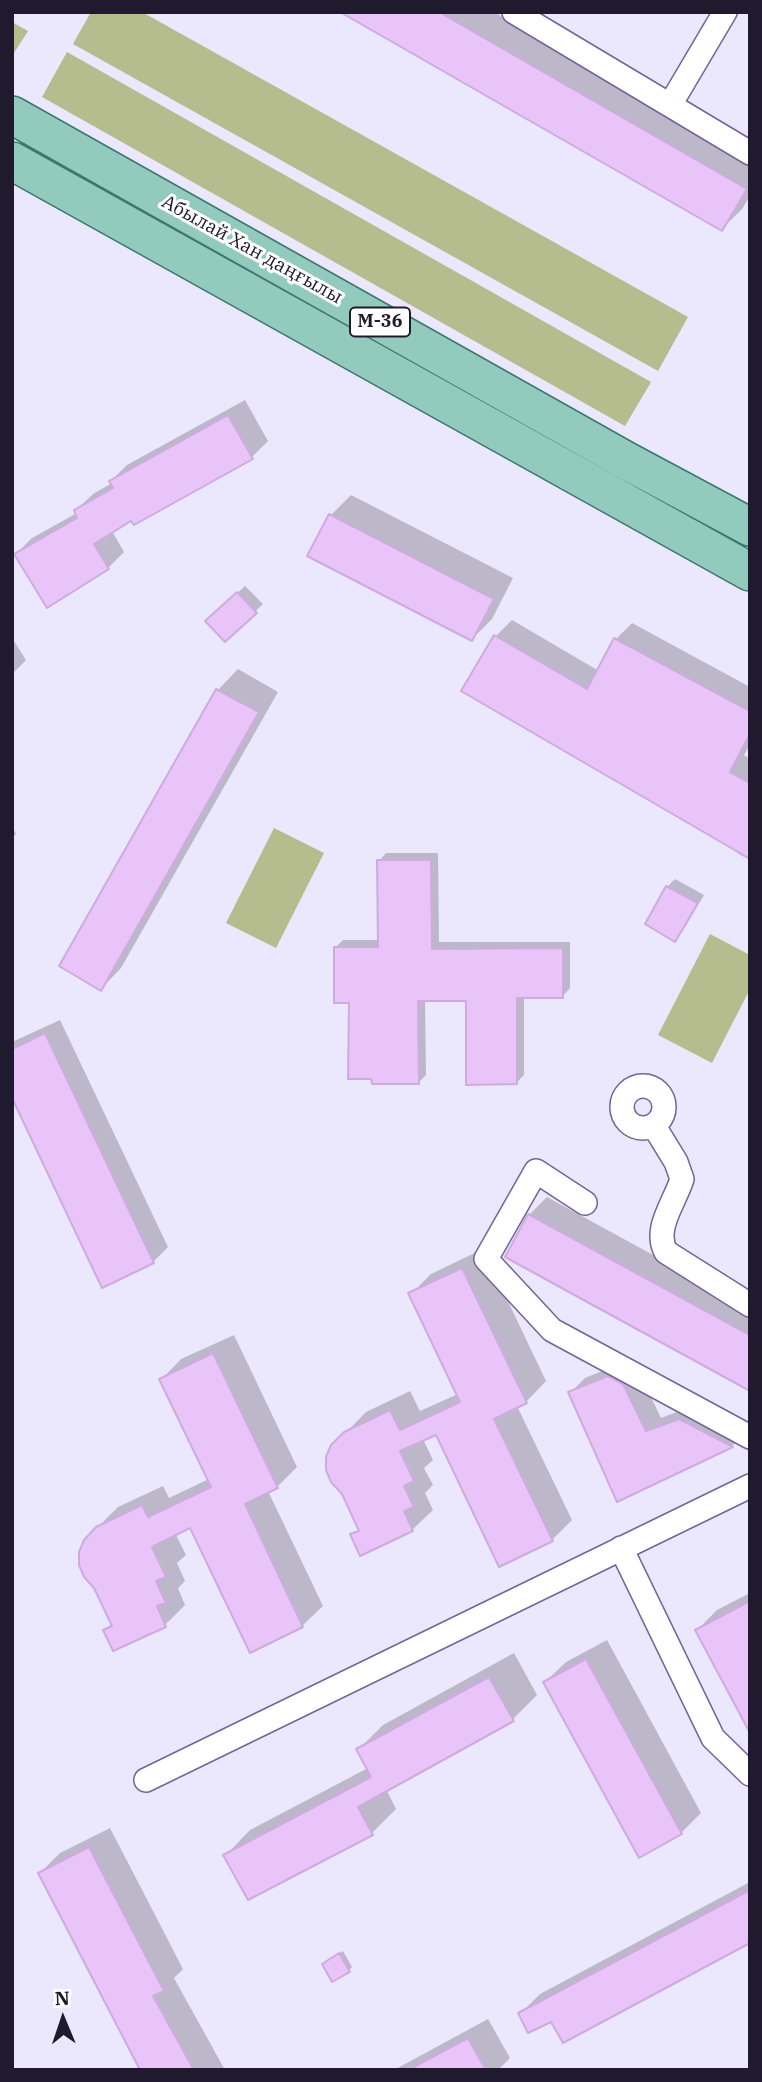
<!DOCTYPE html>
<html>
<head>
<meta charset="utf-8">
<style>
  body { margin:0 }
  #map { position:relative; width:762px; height:2082px; overflow:hidden; background:#ebe7fd; font-family:"IBM Plex Serif",serif }
  canvas { display:block }
  .frame { position:absolute; inset:0; border:14px solid #1f1a2e; pointer-events:none }
  .north { position:absolute; left:28px; top:1984px; width:70px; height:70px; -webkit-text-stroke:5px #fff; paint-order:stroke; rotate:358deg; font-size:19px; font-weight:700; line-height:28px; text-align:center; color:#1f1a2e }
  .north::after { content:''; display:block; margin:auto; width:24px; height:32px; background:#1f1a2e; clip-path:polygon(50% 0,100% 100%,50% 72%,0 100%) }
</style>
</head>
<body>
<div id="map">
<canvas width="762" height="2082"></canvas>
<div class="frame"></div>
<div class="north">N</div>
</div>
<script>
const ctx = document.querySelector('canvas').getContext('2d');
ctx.lineJoin = 'round';
function paint(path, color) { ctx.fillStyle = color; ctx.fill(path, 'evenodd'); }
function trace(path, color, width, dash) { ctx.strokeStyle = color; ctx.lineWidth = width; ctx.lineCap = dash ? 'butt' : 'round'; ctx.setLineDash(dash || []); ctx.stroke(path); }
function label(font, color, halo, rows, align = 'center') {
  ctx.font = font + ' "IBM Plex Serif",serif'; ctx.lineWidth = 6; ctx.setLineDash([]); ctx.textBaseline = 'middle'; ctx.strokeStyle = halo; ctx.fillStyle = color; for (const [text, x, y, turn = 0] of rows) {
    ctx.save(); ctx.translate(x, y); ctx.rotate((+turn || 0) * Math.PI / 180); ctx.textAlign = isNaN(turn) ? turn : align; if (halo) ctx.strokeText(text, 0, 0); ctx.fillText(text, 0, 0); ctx.restore();
  }
}
const green = new Path2D(`
  M91 12H142L688 317 658 371 73 44Z
  M12 22 28 31 12 56Z
  M67 52 651 382 625 426 42 97Z
  M274 828 324 853 276 948 226 923Z
  M710 934 750 955V989L712 1063 658 1035Z`);
const shadow = new Path2D(`
  M343 12H494L750 159V196L742 209 722 229Z
  M245 400 268 441 252 457 132 518 112 531 124 552 108 568 48 605 16 554 32 538 77 513 76 510 93 494 112 483 111 481 127 465Z
  M351 495 513 578 492 619 472 639 310 556 331 515Z
  M245 586 263 604 226 639 215 614Z
  M512 620 599 671 616 639 632 623 750 687V745L744 755 750 759V860L737 853 739 850 464 690 496 636Z
  M12 638 26 660 12 674Z
  M238 669 278 692 121 968 101 989 61 966 218 690Z
  M12 825 16 834 12 838Z
  M386 853H438L439 942H570V988L563 996H524V1075L517 1082 467 999 425 1000 426 1075 419 1082 351 1001 335 948 343 940H379V861Z
  M675 879 704 895 682 932 675 939 647 923 667 887Z
  M60 1020 168 1247 153 1262 12 1094V1042Z
  M547 1197 750 1308V1389L529 1215Z
  M483 1249 546 1381 526 1402 517 1406 572 1520 552 1540 437 1433 423 1439 433 1460 424 1468 433 1485 425 1493 433 1510 412 1530 353 1535 360 1528 333 1446 366 1412 410 1391 420 1411 458 1394 411 1294 431 1274Z
  M234 1335 297 1467 277 1487 268 1491 323 1606 302 1626 251 1650 191 1526 175 1533 186 1555 177 1563 185 1581 178 1588 185 1605 165 1625 105 1630 112 1623 97 1528 118 1507 163 1486 169 1498 209 1479 161 1380 181 1359Z
  M624 1362 638 1370 661 1418 695 1405 746 1432 732 1446 618 1499 570 1393 585 1378Z
  M750 1593V1705L697 1630 717 1610Z
  M607 1640 701 1813 681 1833 545 1682 566 1662Z
  M514 1653 537 1695 512 1720 386 1789 396 1809 372 1833 226 1855 250 1830 368 1768 358 1750 383 1725Z
  M110 1828 183 1969 174 1978 225 2070H143L40 1873 60 1853Z
  M750 1882V1941L552 2019 520 2014 540 1994Z
  M343 1951 352 1967 349 1970 327 1961Z
  M488 2019 510 2058 498 2070H394Z`);
const building = new Path2D(`
  M340 12H439L747 189 722 231Z
  M228 415 253 459 134 525 131 521 94 544 109 569 47 608 14 554 77 518 74 510 113 488 109 481Z
  M329 514 494 599 472 641 307 556Z
  M237 592 257 613 225 642 205 621Z
  M494 635 587 689 614 638 750 711V734L730 772 750 783V859L461 691Z
  M216 689 259 712 101 991 59 966Z
  M377 860H431L432 949 563 948V998H517V1084L466 1085V1001H418L419 1084H372L371 1079H348L349 1003H334V947H378Z
  M666 886 698 903 675 942 645 924Z
  M45 1033 154 1263 102 1288 12 1098V1049Z
  M528 1214 750 1335V1391L505 1257Z
  M462 1268 527 1403 494 1419 553 1541 499 1567 436 1435 400 1451 414 1481 404 1486 414 1507 404 1511 413 1531 360 1556 350 1534 359 1531 342 1494 331 1482 326 1470V1457L331 1445 344 1432 390 1410 400 1430 460 1402 408 1293Z
  M213 1353 278 1488 245 1504 303 1627 250 1653 190 1528 152 1547 166 1577 156 1581 166 1603 157 1606 166 1627 113 1651 103 1630 112 1626 94 1588 84 1577 79 1565V1552L84 1540 96 1527 142 1505 148 1517 211 1487 159 1379Z
  M608 1376 623 1384 646 1431 679 1419 733 1447 617 1502 568 1392Z
  M750 1601V1733L695 1630Z
  M586 1659 682 1834 639 1858 543 1682Z
  M489 1677 514 1721 358 1807 373 1835 248 1900 223 1855 371 1777 356 1749Z
  M89 1847 164 1991 153 1996 194 2070H140L38 1873Z
  M750 1890V1943L563 2043 551 2022 528 2033 518 2013Z
  M339 1953 350 1972 332 1982 322 1964Z
  M468 2038 486 2070H408Z`);
const minor = new Path2D(`
  M514 12 750 153
  M670 105 725 12
  M622 1107a21 21 0 1 1 42 0a21 21 0 1 1-42 0Z
  M654 1126 676 1162 682 1179C675 1202 653 1229 666 1252L750 1305
  M585 1203 536 1171 486 1259 552 1330 750 1437
  M621 1548 713 1738 750 1774
  M146 1780 750 1486`);
const primary = new Path2D(`
  M12 115 625 460 750 527
  M12 161 750 572`);
const shields = [
  [380,322,60]
];
const shieldNames = [
  ["M-36",380,322]
];
const streetNames = [
  ["Абылай Хан даңғылы",252,250,29]
];
paint(green, '#b5bc8e');
paint(shadow, '#0003');
paint(building, '#e8c4f9');
trace(building, '#cdacdd', 2);
trace(minor, '#726597', 26);
trace(primary, '#3b776f', 40);
trace(minor, '#fff', 23);
trace(primary, '#92cbbe', 37);
for (const [x, y, w] of shields) { const box = new Path2D(); box.roundRect(x - w / 2, y - 14.5, w, 29, 5); ctx.fillStyle = '#fff'; ctx.fill(box); trace(box, '#1f1a2e', 2); }
label('bold 18px', '#1f1a2e', null, shieldNames);
label('19px', '#1f1a2e', '#fff', streetNames);
</script>
</body>
</html>
